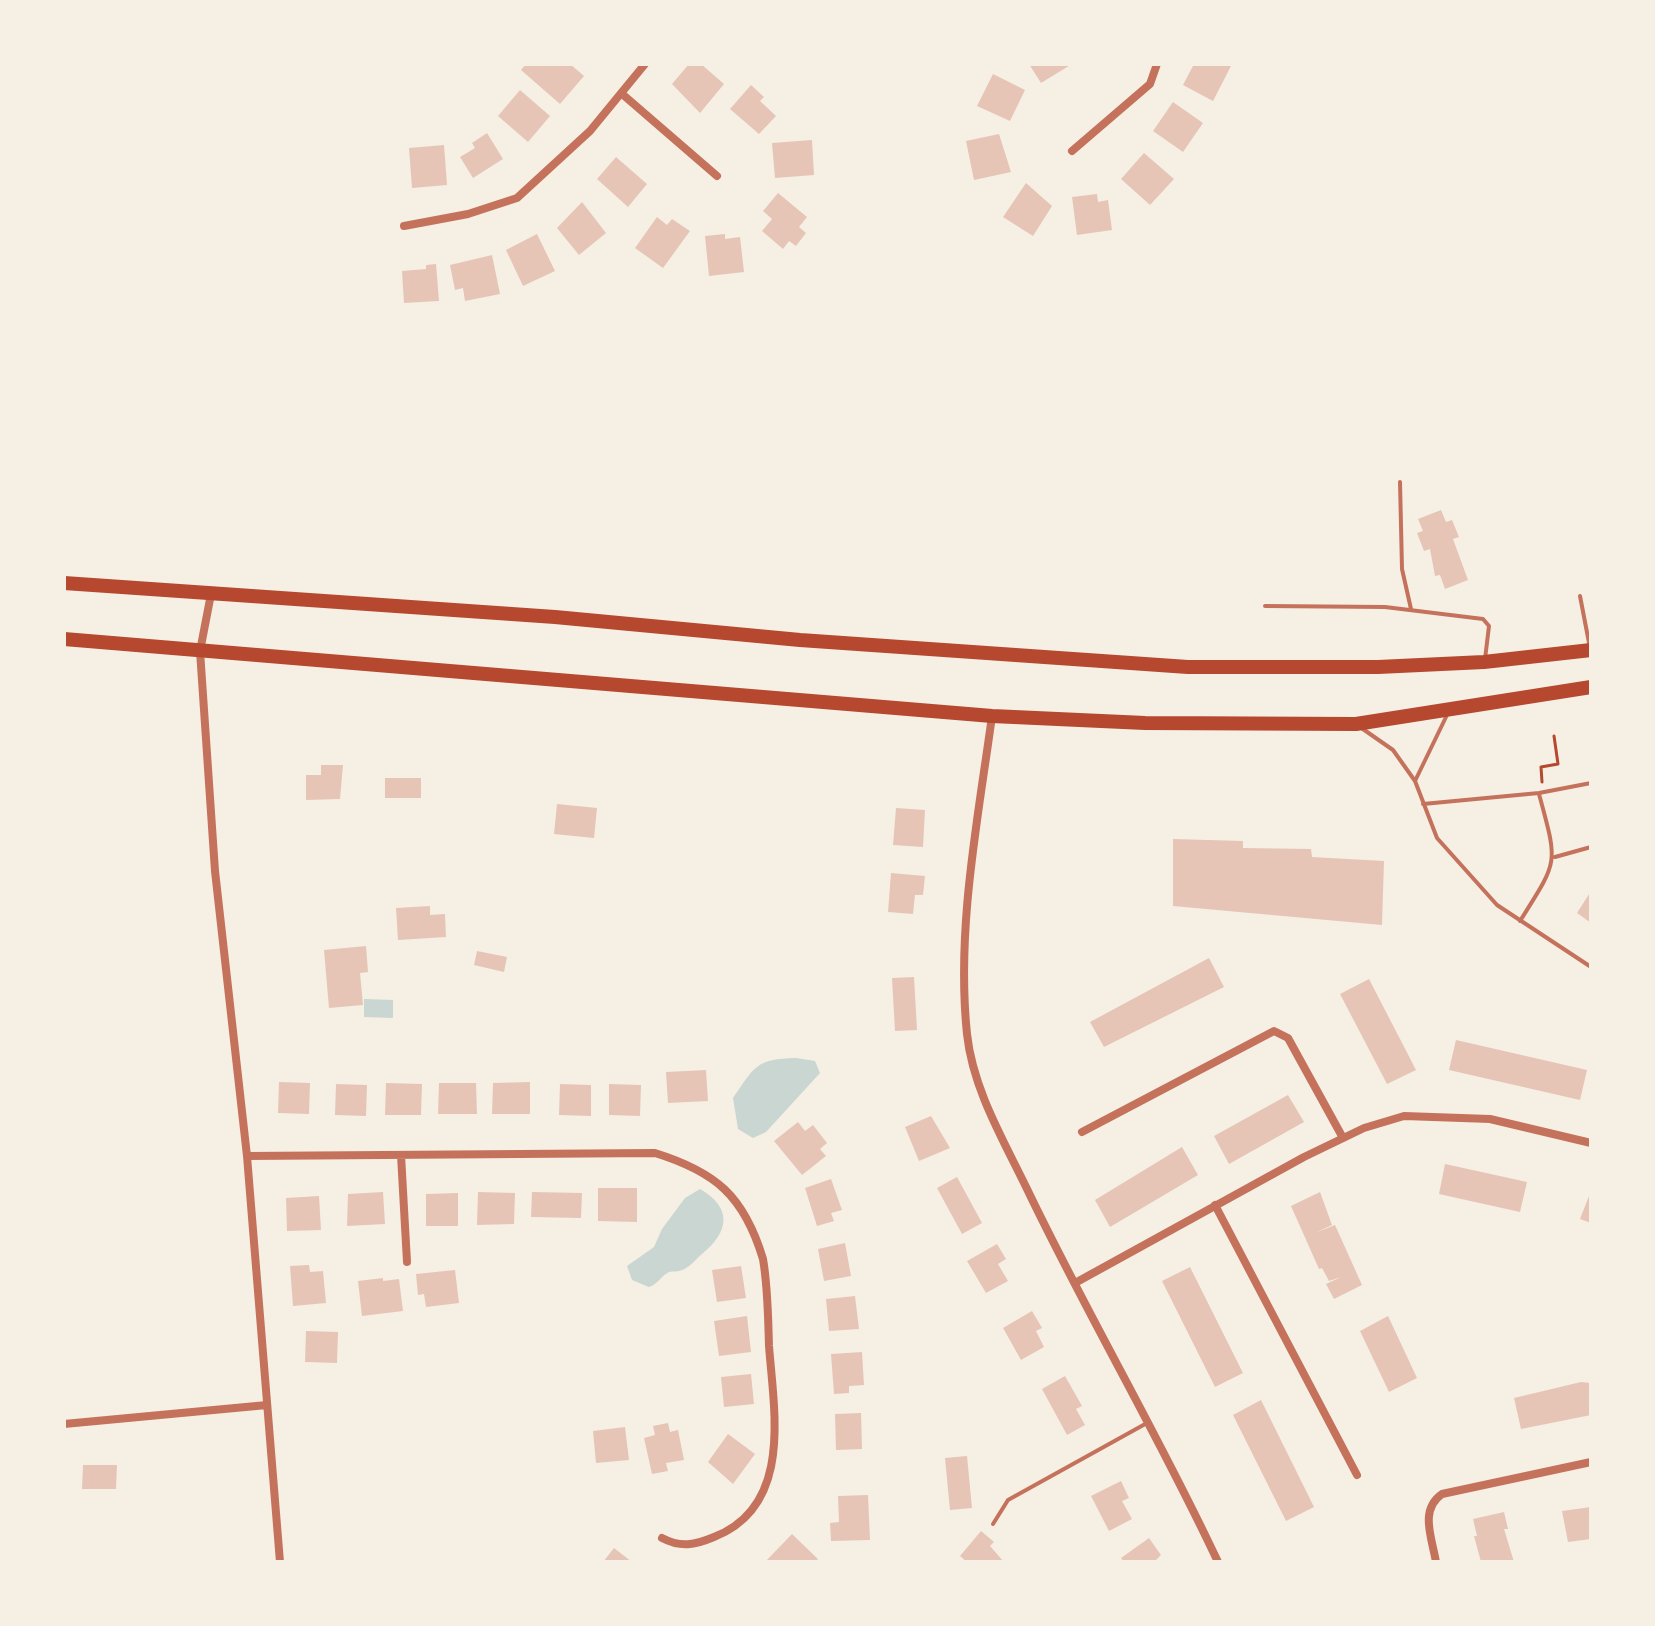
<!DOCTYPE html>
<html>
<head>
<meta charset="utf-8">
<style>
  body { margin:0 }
  #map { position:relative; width:1655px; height:1626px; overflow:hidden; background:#f6efe4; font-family:"Roboto Serif",serif }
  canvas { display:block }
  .frame { position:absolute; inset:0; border:66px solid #f6efe4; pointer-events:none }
</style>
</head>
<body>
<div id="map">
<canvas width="1655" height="1626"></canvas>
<div class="frame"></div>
</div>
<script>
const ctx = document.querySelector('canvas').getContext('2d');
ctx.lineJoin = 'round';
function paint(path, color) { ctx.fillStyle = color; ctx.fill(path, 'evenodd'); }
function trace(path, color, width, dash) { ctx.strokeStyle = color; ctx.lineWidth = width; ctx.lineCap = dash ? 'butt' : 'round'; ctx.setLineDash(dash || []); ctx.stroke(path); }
const water = new Path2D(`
  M364 999 393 1000V1018L364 1017Z
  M796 1058 815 1061 820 1073 766 1132 753 1138 738 1129 733 1098C755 1066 756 1059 796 1058Z
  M700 1189C733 1208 729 1232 702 1254 696 1259 689 1268 682 1270 678 1272 673 1271 669 1272 661 1276 658 1284 649 1287L632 1280 627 1266 654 1247 662 1229 685 1198Z`);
const building = new Path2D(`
  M526 64H570L584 76 560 104 521 70Z
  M689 64H701L724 84 700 113 672 84Z
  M1029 64H1072L1041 83Z
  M1194 64 1231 66 1213 101 1183 85Z
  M993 74 1025 90 1010 121 977 106Z
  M751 85 764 97 760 101 776 116 759 134 730 109Z
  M520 90 550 116 528 142 498 116Z
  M1173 102 1203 123 1183 152 1153 131Z
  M487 133 503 159 473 178 460 157 475 148 472 143Z
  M999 134 1011 172 974 180 966 141Z
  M812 140 814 175 775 178 772 143Z
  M444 145 447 185 412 188 409 148Z
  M1144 153 1174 179 1150 205 1121 179Z
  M616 157 647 184 628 207 597 179Z
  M1026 183 1052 206 1033 236 1003 217Z
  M778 193 807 217 799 227 806 233 796 246 789 241 783 249 762 231 772 219 763 211Z
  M1097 194 1098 202 1108 200 1112 230 1077 235 1072 197Z
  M582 202 606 233 579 255 557 228Z
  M657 217 667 225 672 219 690 231 663 268 635 248Z
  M537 234 555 271 523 286 506 250Z
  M725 234V239L740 237 744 272 709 276 705 236Z
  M492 255 500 294 465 301 463 288 455 290 450 265Z
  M436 264 439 301 404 303 402 271 426 269V265Z
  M1441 510 1446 522 1452 520 1459 537 1453 539 1468 580 1445 589 1440 575 1435 576 1430 549 1424 551 1417 533 1423 531 1418 519Z
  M321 765H343L340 799 306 800V775H321Z
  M385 778H421V798H385Z
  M557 804 597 808 594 838 554 834Z
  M896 808 925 810 923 847 893 845Z
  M1173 839 1243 841V848L1311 849 1312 857 1384 861 1382 925 1173 906Z
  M891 873 925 876 923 895H915L913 914 888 912Z
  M1591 891V923L1577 913Z
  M430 906V915L445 914 446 937 398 940 396 908Z
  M366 946 368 972 360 973 363 1005 329 1008 324 950Z
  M477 951 507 957 504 972 474 965Z
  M1209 958 1224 987 1104 1047 1090 1022Z
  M914 977 917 1030 895 1031 892 978Z
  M1369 979 1416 1070 1387 1084 1340 994Z
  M1456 1040 1587 1070 1580 1100 1449 1070Z
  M706 1070 708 1101 668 1103 666 1072Z
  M279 1082 310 1083 309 1114 278 1113Z
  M530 1082V1114H492L493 1083Z
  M386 1083 422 1084 421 1115H385Z
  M439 1083H476L477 1114H438Z
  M336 1084 367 1085 366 1116 335 1115Z
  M560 1084 591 1085V1116L559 1115Z
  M609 1084 641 1085 640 1116 609 1115Z
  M1288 1095 1304 1122 1229 1164 1214 1136Z
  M931 1116 950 1148 919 1161 905 1127Z
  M798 1122 805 1131 813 1125 827 1143 820 1149 826 1156 802 1175 774 1141Z
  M1182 1147 1198 1175 1110 1227 1095 1200Z
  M1445 1164 1527 1182 1520 1212 1439 1194Z
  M957 1177 982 1223 962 1234 937 1188Z
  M831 1179 842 1210 831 1213 834 1221 817 1226 805 1188Z
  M598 1188H637V1222L598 1221Z
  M1591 1191V1223L1580 1219Z
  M383 1192 385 1224 347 1226 348 1194Z
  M478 1192 515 1193 514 1224 477 1225Z
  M532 1192 582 1193 581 1218 531 1217Z
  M1320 1192 1332 1225 1315 1233 1335 1225 1362 1285 1334 1299 1326 1284 1341 1277 1329 1281 1322 1268 1319 1269 1291 1206Z
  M458 1193V1226H426V1194Z
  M319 1196 321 1230 287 1231 286 1198Z
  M845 1243 851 1276 824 1281 818 1249Z
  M997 1244 1006 1259 998 1264 1008 1281 986 1293 967 1261Z
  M309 1265 310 1272 323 1271 326 1303 293 1306 290 1266Z
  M741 1266 746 1298 717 1302 712 1270Z
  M1190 1267 1243 1373 1215 1387 1162 1281Z
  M455 1270 459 1303 426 1307 424 1294 418 1295 416 1274Z
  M383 1278V1281L399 1279 403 1311 362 1316 358 1281Z
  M855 1296 859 1329 829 1331 826 1299Z
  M1032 1311 1042 1328 1036 1331 1044 1347 1021 1360 1003 1328Z
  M747 1316 751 1352 719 1356 714 1321Z
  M1388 1316 1417 1378 1389 1392 1360 1331Z
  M306 1331 338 1332 337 1363 305 1362Z
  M862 1352 864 1385 849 1386V1393L834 1394 831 1354Z
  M751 1374 754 1404 724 1407 721 1377Z
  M1065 1376 1082 1406 1076 1409 1085 1425 1067 1435 1042 1389Z
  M1581 1382 1591 1383V1415L1521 1429 1514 1398Z
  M1261 1400 1314 1507 1286 1521 1233 1415Z
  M861 1413 862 1449 836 1450 835 1414Z
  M668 1423 670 1432 678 1430 684 1460 666 1463 668 1471 652 1474 644 1438 655 1435 653 1426Z
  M625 1427 629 1460 596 1463 593 1431Z
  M728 1434 755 1454 733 1484 708 1462Z
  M967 1456 972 1508 950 1510 945 1458Z
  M83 1465H117L116 1489H82Z
  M1121 1481 1129 1498 1122 1501 1132 1519 1109 1531 1091 1496Z
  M868 1495 870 1540 831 1541 830 1523 839 1522 838 1496Z
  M1591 1507V1539L1568 1542 1562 1511Z
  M1504 1512 1508 1529H1504L1514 1562H1481L1474 1536H1477L1473 1519Z
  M981 1531 994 1542 990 1546 1004 1562H967L960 1556Z
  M792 1534 818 1559 815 1562H765Z
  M1149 1538 1161 1555 1154 1562H1124L1121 1558Z
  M614 1548 632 1562H603Z`);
const path = new Path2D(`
  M1542 782 1541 767 1558 764 1554 736`);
const service = new Path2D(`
  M1400 482 1402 569 1411 609
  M1580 596 1590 648
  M1265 606 1385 607 1483 619 1489 626 1485 659
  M1360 727 1393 750 1415 781 1437 838 1497 905 1591 967
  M1415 781 1447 715
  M1423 804 1539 793 1591 783
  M1555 857 1591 847
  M1520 921C1559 859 1558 865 1539 794
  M993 1524 1008 1500 1147 1423`);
const minor = new Path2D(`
  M621 93 717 176
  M1072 151 1150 84 1157 64
  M404 226 468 214 517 198 590 131 645 64
  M211 594 200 651 215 871 247 1156 280 1562
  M992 716C978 819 956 929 967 1034 973 1090 1004 1141 1028 1191 1088 1316 1159 1436 1218 1562
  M1082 1132 1274 1031 1288 1038 1343 1138
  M401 1155 407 1262
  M247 1156 655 1153C716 1172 744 1196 763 1259 768 1288 768 1316 769 1346 774 1412 793 1506 714 1537 695 1545 681 1548 662 1538
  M1215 1205 1357 1475
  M1075 1283 1304 1157 1364 1128 1404 1116 1490 1119 1591 1143
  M64 1424 267 1405
  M1436 1562C1432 1538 1419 1510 1442 1494L1591 1462`);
const trunk = new Path2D(`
  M64 583 555 617 800 640 1188 667H1378L1484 662 1591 650
  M64 639 992 716 1145 723 1356 724 1591 687`);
paint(water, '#c9d6d2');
paint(building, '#e6c5b7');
trace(path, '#b5482f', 3);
trace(service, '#c5725c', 4);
trace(minor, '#c5725c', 8);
trace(trunk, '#b5482f', 14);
</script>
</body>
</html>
